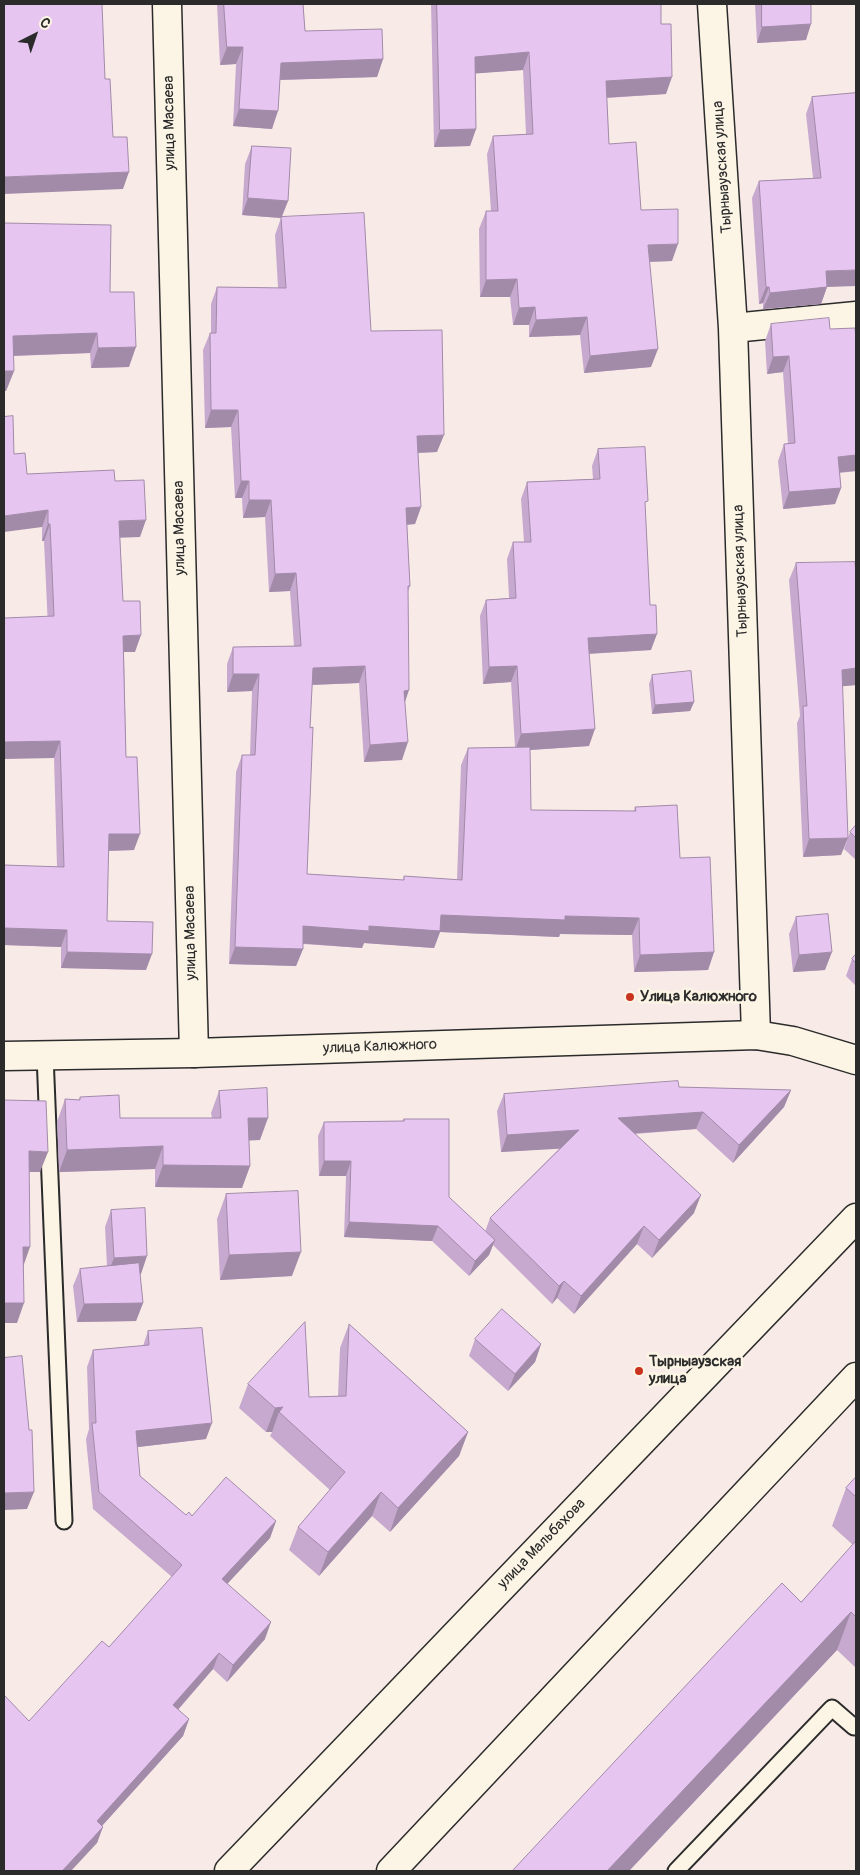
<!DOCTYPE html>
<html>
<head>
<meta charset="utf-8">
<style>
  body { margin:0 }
  #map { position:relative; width:860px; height:1875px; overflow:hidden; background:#f8ebe7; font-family:Pangolin,sans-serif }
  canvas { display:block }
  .frame { position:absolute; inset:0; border:5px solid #2b2b2b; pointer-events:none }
  .north { position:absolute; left:10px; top:10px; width:50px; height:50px; -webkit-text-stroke:4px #fcf5e5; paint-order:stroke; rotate:41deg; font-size:14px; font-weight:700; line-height:20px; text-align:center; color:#2b2b2b }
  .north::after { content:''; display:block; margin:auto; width:18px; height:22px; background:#2b2b2b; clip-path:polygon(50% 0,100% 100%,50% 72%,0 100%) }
</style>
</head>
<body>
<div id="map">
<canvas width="860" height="1875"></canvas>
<div class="frame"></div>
<div class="north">С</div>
</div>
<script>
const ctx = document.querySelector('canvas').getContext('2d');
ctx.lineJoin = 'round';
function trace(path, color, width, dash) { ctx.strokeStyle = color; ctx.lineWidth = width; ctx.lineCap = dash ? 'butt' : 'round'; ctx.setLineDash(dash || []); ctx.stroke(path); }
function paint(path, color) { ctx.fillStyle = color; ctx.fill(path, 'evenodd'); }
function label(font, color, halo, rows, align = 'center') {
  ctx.font = font + ' Pangolin,sans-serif'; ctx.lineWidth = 5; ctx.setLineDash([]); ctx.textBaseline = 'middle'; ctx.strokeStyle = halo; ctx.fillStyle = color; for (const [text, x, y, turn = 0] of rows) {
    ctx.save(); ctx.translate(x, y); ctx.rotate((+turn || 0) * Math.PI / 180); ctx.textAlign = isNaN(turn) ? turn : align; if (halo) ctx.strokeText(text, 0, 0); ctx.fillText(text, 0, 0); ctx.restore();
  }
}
const lane = new Path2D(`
  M45 1055 64 1521
  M676 1871 832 1708 854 1727 856 1725`);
const street = new Path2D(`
  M167 4 194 1053
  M712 4 733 328 756 1035
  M733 328 856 316`);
const secondary = new Path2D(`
  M4 1056 194 1053 756 1035 793 1041 856 1060
  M229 1871 856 1218
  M391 1871 856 1377`);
const wall = new Path2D(`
  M217 4H303L305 31 383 59 377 77 280 80 272 129 233 126 236 64 220 65Z
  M431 4H661V24L666 94 607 98 609 144 641 210 672 261 649 262 651 367 584 373 580 335 529 337V325H513L510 297H480L479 229 486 211H491L487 154 493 136 526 134 523 70 476 73V129L470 146 434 147Z
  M755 4H811L806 40 757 43Z
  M856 93 827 287 821 304 763 309V303L759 304 752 198 759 181 813 178 806 114 812 97Z
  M252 146 288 201 282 217 371 331 437 452 418 453 421 507 415 524 407 525 410 586 408 592 405 702 402 760 364 762 359 683 312 685 310 728 307 874 403 880 404 876 457 880 461 765 468 748 515 747 511 682 483 684 480 616 486 600 509 598 507 559 513 542H524L521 499 527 482 593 479 592 466 598 449 645 508 651 650 589 654V746L530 750 531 810 634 811 635 807 680 858 714 952 708 970 634 972 632 935 560 934 559 937 440 932 434 948 364 943 362 948 303 944V949L296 966 229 964 236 772 242 755H250L252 691 227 692V664L233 647 294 646 290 591 269 592 265 517 243 518 242 498H235L231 427 205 428 203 350 210 333H211V304L217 287 278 288 275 235 281 218 242 215 245 164Z
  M4 223 110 292 129 367 91 368 90 353 13 356 14 371 6 391Z
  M771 324 830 329 856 338V471L840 473 841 488 835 504 783 509 778 461 784 444H788L783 372 767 374 765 341Z
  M14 454 27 474 115 481 140 537H120L123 601 135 652H124L126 757 134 850 108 851 107 921 146 970 61 968V947L4 945V865L57 867 54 758 44 541H42V527Z
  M796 563 856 685 842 686 841 855 803 857 797 723 800 716 789 580Z
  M652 675 694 702 690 711 652 714 649 684Z
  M856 825V860L844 849 850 832Z
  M796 917 825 970 793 972 789 934Z
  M856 954V986L846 976 852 959Z
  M679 1087 791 1090 784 1107 733 1163 696 1129 635 1134 694 1213 652 1258 637 1244 574 1314 557 1298 552 1304 493 1245 489 1255 469 1276 432 1241 344 1237 346 1176H319L318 1136 324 1122 402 1121 404 1119 449 1197 485 1232 490 1218 560 1148 501 1152 497 1111 504 1094Z
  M219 1091 260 1140H249L250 1166 242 1188 155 1187V1169L59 1172 57 1122 65 1099 79 1100 80 1097 120 1118H212L211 1113Z
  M226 1194 292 1276 220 1280 217 1219Z
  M111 1210 141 1274H140L143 1303 136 1321 77 1322 73 1286 80 1269 107 1266 105 1227Z
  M349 1324 468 1432 459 1456 390 1532 372 1516 319 1576 289 1550 298 1527 330 1490 270 1436 272 1432H266L239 1408 248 1384 309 1397 338 1396 340 1348Z
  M148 1331 206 1439 137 1447 140 1476 186 1515 276 1521 270 1538 227 1584 265 1639 227 1682 213 1669 178 1710 189 1719 183 1736 102 1826 97 1843 29 1721 109 1647 172 1577 93 1509 86 1439 89 1429 87 1367 93 1350 143 1346Z
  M475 1339 541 1344 535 1362 508 1391 469 1356Z
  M856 1477V1668L837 1650 629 1871H512L801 1602 853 1545 832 1526 846 1488Z`);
const shadedWall = new Path2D(`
  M811 24 806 40 757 43 762 27Z
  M227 47H243L236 64 220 65Z
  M529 52 523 70 469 74 475 57Z
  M383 59 377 77 275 80 281 63Z
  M672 77 666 94 600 98 606 81Z
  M239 109 278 111 272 129 233 126Z
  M476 129 470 146 434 147 440 130Z
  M129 172 123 189 4 194V177Z
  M248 198 288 201 281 218 242 215Z
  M678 244 672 261 641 262 648 245Z
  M856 270V286L827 287 821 304 763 309 770 293 826 271Z
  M517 279 510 297H480L486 280Z
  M766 287H769L763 303 759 304Z
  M535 307 529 325H513L519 308Z
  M587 317 580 335 529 337 536 320Z
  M97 333 90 353 6 356 13 336Z
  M136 347 129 367 91 368 98 348Z
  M658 349 651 367 584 373 590 356Z
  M789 356 783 372 767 374 773 357Z
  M4 371H14L6 391H4Z
  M211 410H238L231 427 205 428Z
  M444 435 437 452 411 453 417 436Z
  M856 455V471L832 473 838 457Z
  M241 481H249L242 498H235Z
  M841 488 835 504 783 509 789 492Z
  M249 500H271L265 517 243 518Z
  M421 507 415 524 399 525 406 508Z
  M48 510 42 527 4 532V516Z
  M146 520 140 537 113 538 119 521Z
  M48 524H50L44 541H42Z
  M296 573 290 591 269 592 275 574Z
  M657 634 651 650 582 654 588 638Z
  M141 635 135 652H117L123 636Z
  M365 666 359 683 307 685 313 668Z
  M517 666 511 682 483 684 489 667Z
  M856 668V685L835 687 842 670Z
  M233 674H259L252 691 227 692Z
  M409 690 403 708 404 691Z
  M694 702 690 711 652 714 655 705Z
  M595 729 589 746 515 751 521 734Z
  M60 741 54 758 4 759V742Z
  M408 742 402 760 364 762 370 745Z
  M109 834H140L134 850 103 851Z
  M848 838 841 855 803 857 809 839Z
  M441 915 565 916 639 918 632 935 560 934 559 937 440 932 434 948 364 943 362 948 297 943 303 926H369Z
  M4 928 67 930 61 947 4 945Z
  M235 947 303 949 296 966 229 964Z
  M67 952 152 954 146 970 61 968Z
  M714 952 708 970 634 972 640 955Z
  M832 952 825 970 793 972 799 955Z
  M791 1090 784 1107 733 1163 739 1145Z
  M703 1112 696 1129 612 1135 618 1118Z
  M248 1118H268L260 1140 240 1141Z
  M579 1130 572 1148 501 1152 507 1135Z
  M163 1146 155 1169 59 1172 67 1150Z
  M29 1151 48 1152 40 1172H22Z
  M324 1161H351L346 1176H319Z
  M163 1165 250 1166 242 1188 155 1187Z
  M701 1195 694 1213 652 1258 659 1240Z
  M349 1222 438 1226 432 1241 344 1237Z
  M644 1226 637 1244 574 1314 581 1296Z
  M495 1240 489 1255 469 1276 475 1261Z
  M23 1247H30L23 1267Z
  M301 1252 292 1276 220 1280 229 1255Z
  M147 1256 141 1274 107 1275 114 1258Z
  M564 1281 557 1298 552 1304 559 1286Z
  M4 1303H24L17 1323H4Z
  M143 1303 136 1321 77 1322 84 1304Z
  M541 1344 535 1362 508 1391 515 1374Z
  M283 1407 279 1412 272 1432H266L275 1408Z
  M212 1423 206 1439 130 1448 136 1431Z
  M468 1432 459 1456 390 1532 398 1508Z
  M34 1492 27 1509 4 1510V1493Z
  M381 1492 372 1516 319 1576 328 1552Z
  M276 1521 270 1538 216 1596 222 1579Z
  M851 1612 837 1650 629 1871H607Z
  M271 1622 265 1639 227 1682 233 1665Z
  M219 1653 213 1669 167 1722 173 1705Z
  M189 1719 183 1736 91 1838 97 1821Z
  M103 1827 97 1843 71 1871H62Z`);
const building = new Path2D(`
  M4 4H102L105 79H110L113 137H127L129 172 4 177Z
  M224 4H303L305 31 382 29 383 59 281 63 278 111 239 109 243 47H227Z
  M437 4H661V24H671L672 77 606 81 609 144 636 142 641 210 678 209V244L648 245 658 349 590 356 587 317 536 320 535 307 519 308 517 279 486 280V211H498L493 136 533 134 529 52 475 57 476 129 440 130Z
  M762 4H811V24L762 27Z
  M856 93V270L826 271 827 287 770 293 769 287H766L759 181 821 178 812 97Z
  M252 146 291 148 288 201 248 198Z
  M364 213 371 331 442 330 444 435 417 436 421 507 406 508 410 586H408L409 690 404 691 408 742 370 745 365 666 313 668 310 728 313 727 307 874 404 880V876L462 880 468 748 530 747 531 810 636 811 635 807 677 805 680 858 710 857 714 952 640 955 639 918 565 916V920L441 915 440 931 369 926V931L303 926V949L235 947 242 755H255L259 674H233V647L301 646 296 573 275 574 271 500H249V481H241L238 410H211L210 333H216L217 287 286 288 281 217Z
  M4 223 111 225 110 292H134L136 347 98 348 97 333 13 336 14 371H4Z
  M829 318 830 329 855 328 856 338V455L838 457 841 488 789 492 784 444 795 443 789 356 773 357 771 324Z
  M13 416 14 454 25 453 27 474 114 470 115 481 144 480 146 520 119 521 123 601H140L141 635 123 636 126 757H137L140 834H109L107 921 153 922 152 954 67 952V930L4 928V865L64 867 60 741 4 742V618L54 616 50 524H48V510L4 516V417Z
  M645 447 648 501 645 502 650 605H656L657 634 588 638 595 729 521 734 517 666 489 667 486 600 516 598 513 542H531L527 482 600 479 598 449Z
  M855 562 856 573V668L842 670 848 838 809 839 803 706H807L796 563Z
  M691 671 694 702 655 705 652 675Z
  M856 825V838L850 832Z
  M828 914 832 952 799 955 796 917Z
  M856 954V963L852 959Z
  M678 1081 679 1087 791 1090 739 1145 703 1112 618 1118 701 1195 659 1240 644 1226 581 1296 564 1281 559 1286 490 1218 579 1130 507 1135 504 1094Z
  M267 1088 268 1118H248L250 1166 163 1165V1146L67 1150 65 1099 80 1100V1097L119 1095 120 1118H221L219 1091Z
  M4 1100 46 1101 48 1152 29 1151 30 1247H23L24 1303H4Z
  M404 1119H449V1197L495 1240 475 1261 438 1226 349 1222 351 1161H324V1122L404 1121Z
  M298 1191 301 1252 229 1255 226 1194Z
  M145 1208 147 1256 114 1258 111 1210Z
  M139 1263 143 1303 84 1304 80 1269Z
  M502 1309 541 1344 515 1374 475 1339Z
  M305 1322 309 1397 346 1396 349 1324 468 1432 398 1508 381 1492 328 1552 298 1527 345 1472 279 1412 283 1407 275 1408 248 1384Z
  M202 1328 212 1423 136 1431 140 1476 186 1515 189 1512 192 1516 226 1477 276 1521 222 1579 271 1622 233 1665 219 1653 173 1705 189 1719 97 1821 103 1827 62 1871H4V1695L29 1721 102 1641 109 1647 182 1565 99 1492 92 1423H96L93 1350 149 1345 148 1331Z
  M22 1356 29 1430H32L34 1492 4 1493V1358Z
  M856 1477V1497L846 1488Z
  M856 1541V1617L851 1612 607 1871H512L782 1583 801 1602Z`);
const markers = [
  [630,997,5,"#c8321e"],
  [639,1371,5,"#c8321e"]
];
const streetNames = [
  ["улица Масаева",170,123,-91],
  ["Тырныаузская улица",723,167,-94],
  ["улица Масаева",180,528,-91],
  ["Тырныаузская улица",741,571,-92],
  ["улица Масаева",191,933,-91],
  ["улица Калюжного",380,1047,-2],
  ["улица Мальбахова",542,1544,-46]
];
const poiNames = [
  ["Улица Калюжного",640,997],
  ["Тырныаузская",649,1362],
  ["улица",649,1379]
];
trace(lane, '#2b2b2b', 19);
trace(street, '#2b2b2b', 31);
trace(secondary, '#2b2b2b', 31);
trace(lane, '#fcf5e5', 15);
trace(street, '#fcf5e5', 28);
trace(secondary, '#fcf5e5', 28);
paint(wall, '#c7a9cf');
paint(shadedWall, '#a28aa9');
paint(building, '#e7c5f1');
trace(building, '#a28aa9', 1);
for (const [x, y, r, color] of markers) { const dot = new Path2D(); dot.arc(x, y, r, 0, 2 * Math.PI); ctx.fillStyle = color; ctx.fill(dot); trace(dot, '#fcf5e5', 2); }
label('15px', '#2b2b2b', '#fcf5e5', streetNames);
label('bold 15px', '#2b2b2b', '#fcf5e5', poiNames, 'left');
</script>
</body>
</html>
